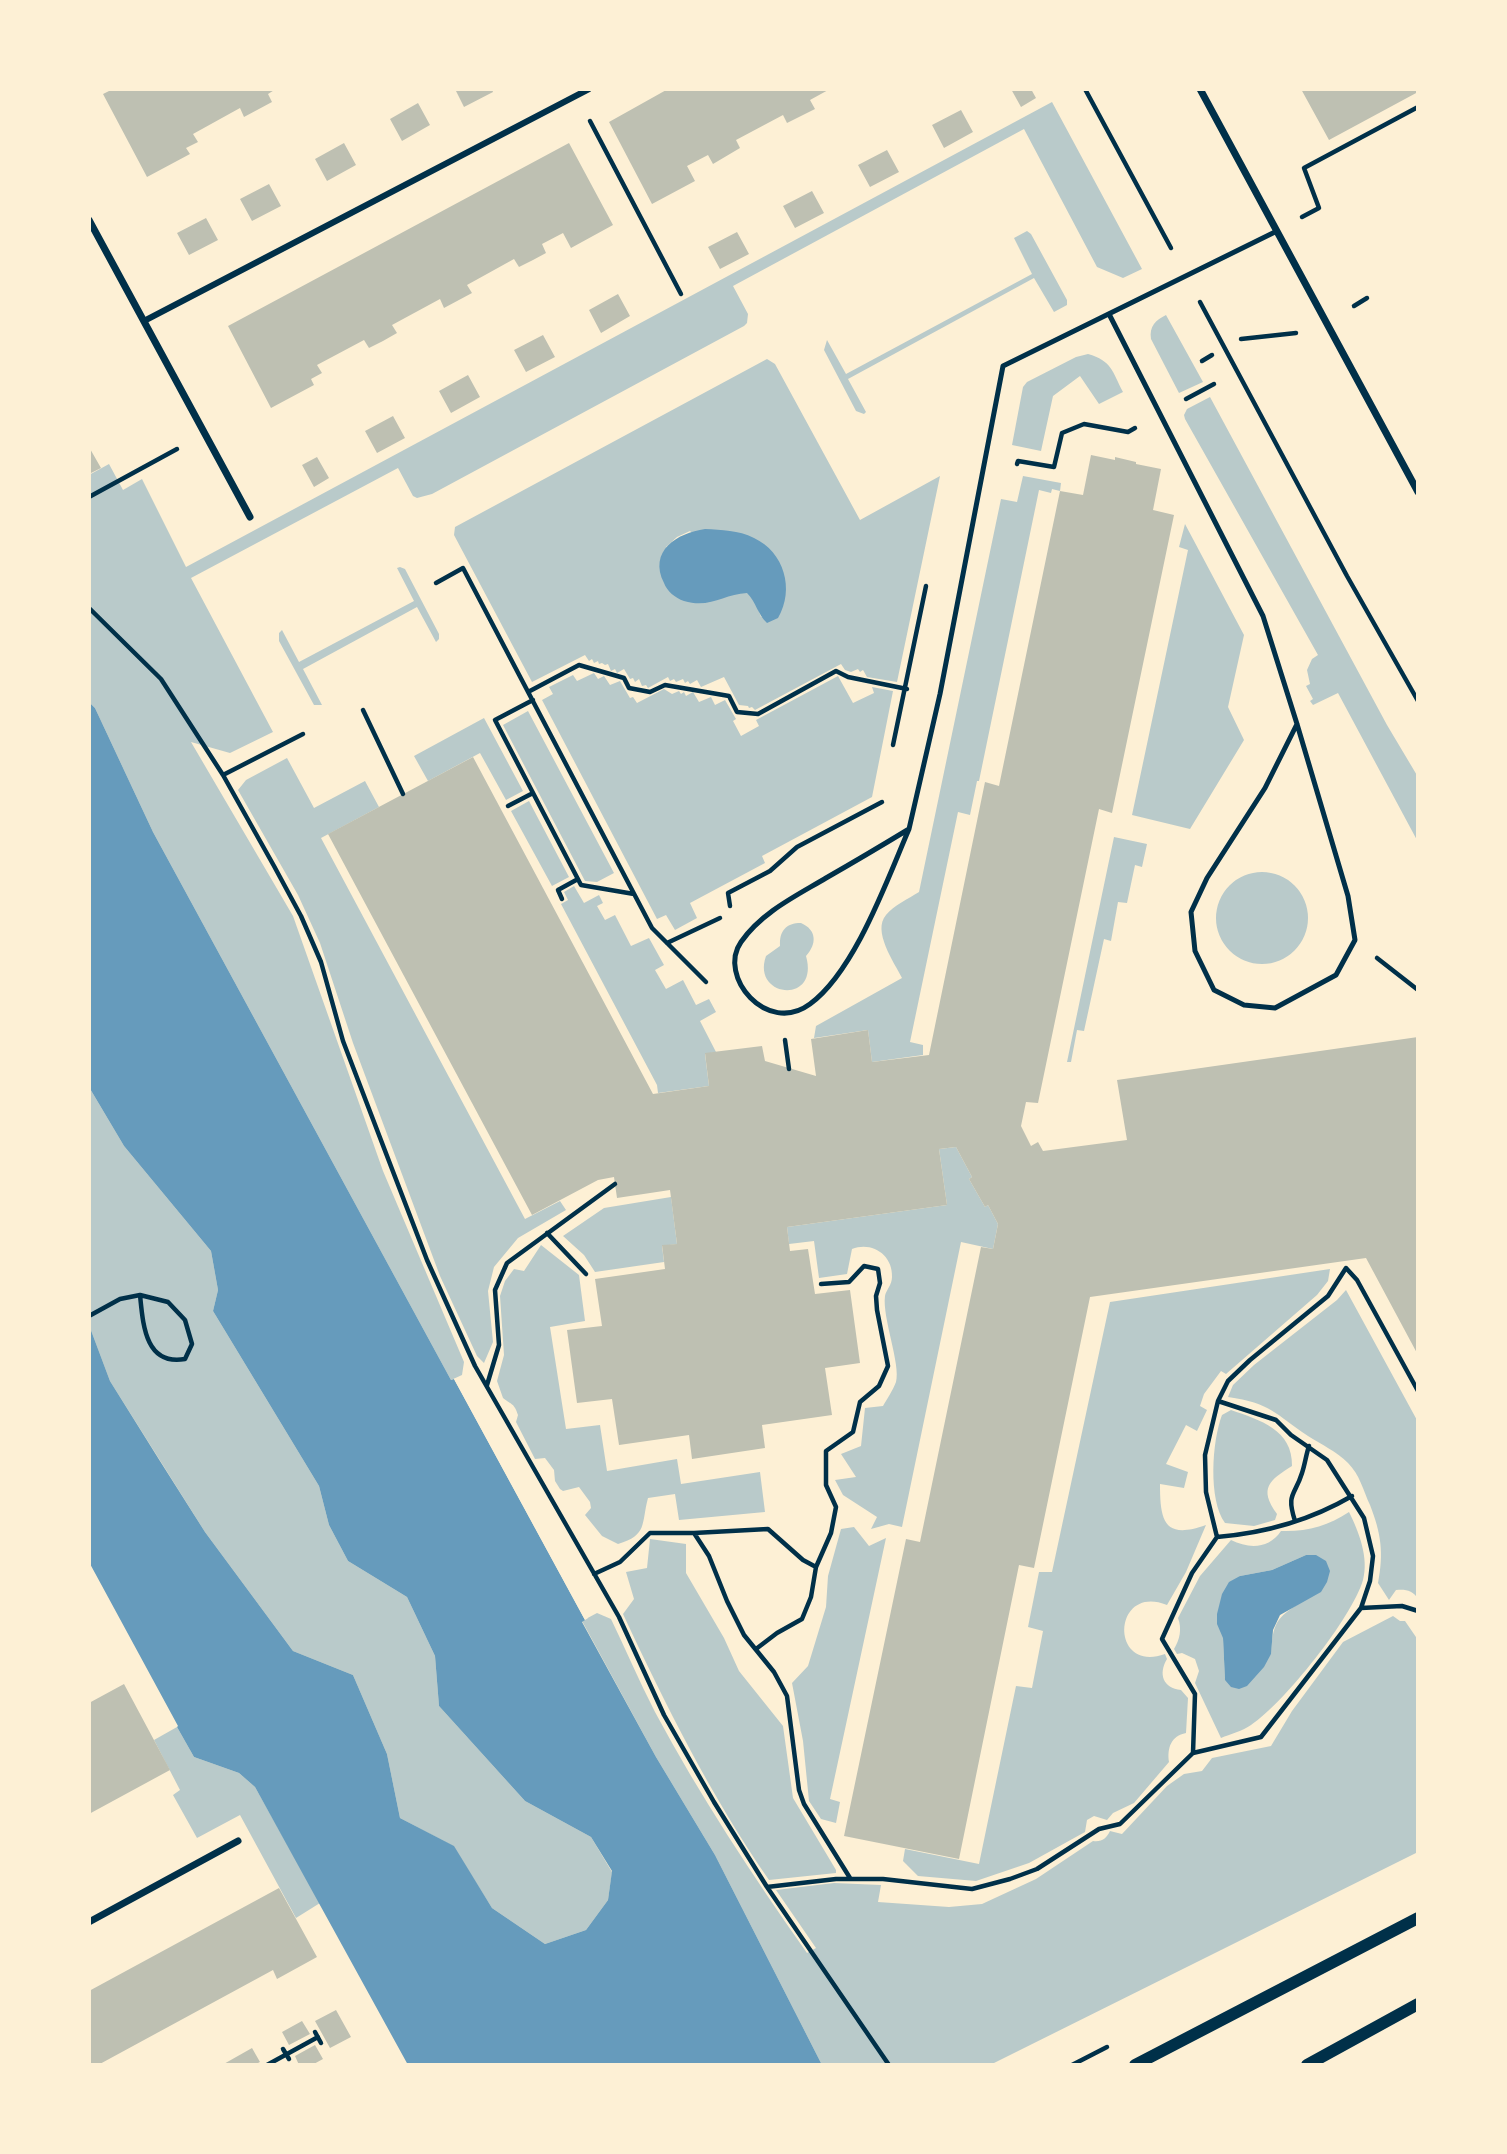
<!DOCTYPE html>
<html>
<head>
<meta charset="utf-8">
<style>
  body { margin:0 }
  #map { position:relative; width:1507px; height:2154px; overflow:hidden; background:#fdf0d5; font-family:"Nunito Sans",sans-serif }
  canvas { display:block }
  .frame { position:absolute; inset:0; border:91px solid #fdf0d5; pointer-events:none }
</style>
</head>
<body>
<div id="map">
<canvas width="1507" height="2154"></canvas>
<div class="frame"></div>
</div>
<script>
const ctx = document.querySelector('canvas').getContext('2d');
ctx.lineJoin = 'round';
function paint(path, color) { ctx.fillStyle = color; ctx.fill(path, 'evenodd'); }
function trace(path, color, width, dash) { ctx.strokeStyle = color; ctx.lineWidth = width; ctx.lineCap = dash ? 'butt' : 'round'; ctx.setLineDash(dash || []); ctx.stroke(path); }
const green = new Path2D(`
  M1052 102 1142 269 1123 278 1097 267 1024 129 733 286 748 314 747 323 744 326 432 494 417 498 413 496 398 468 191 578 273 732 230 753 191 742 293 916 383 1171 464 1362 462 1375 451 1380 153 832 95 708 89 702V475L109 464 123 490 142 479 186 567Z
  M1027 231 1031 234 1067 300V305L1054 312 1034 278 848 379 866 412 864 414 856 411 824 350 827 340 846 374 1032 274 1014 238Z
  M1166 315 1203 382 1179 393 1151 339C1149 326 1156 320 1166 315Z
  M1088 354C1112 361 1112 371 1123 392L1099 404 1080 376 1053 396 1041 451 1012 445 1023 387 1027 382 1076 357Z
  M767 359 775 364 860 520 940 476 897 682 867 677 863 670 860 672 858 669 851 672 845 670 841 664 755 710 752 707 749 708 748 706 739 705 724 677 701 687 697 680 690 684 688 681 685 683 683 679 676 682 674 679 670 681 668 677 648 688 646 685 642 686 639 679 635 682 633 678 630 679 624 669 617 673 615 669 611 671 608 664 605 665 602 663 599 664 598 661 594 663 592 659 589 661 585 655 532 682 454 535 455 527ZM690 531 778 618 761 617 755 601 748 593H733L666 547 677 537Z
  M1210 397 1387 725 1418 777V842L1338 693 1313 705 1310 701 1313 699 1306 686 1310 684 1307 670 1312 659 1318 655 1185 419 1184 415 1187 409Z
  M1023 476 1061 483 1060 491 1052 489 1051 493 1039 490 979 781H977L970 815 958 812 910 1042 923 1045V1055L872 1062 868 1030 814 1038 816 1026 902 978C894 962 872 931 886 915 894 905 908 899 919 892L1001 499 1017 502Z
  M1185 524 1244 635 1228 707 1244 740 1190 829 1132 815 1188 550 1179 547Z
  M400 567 405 569 439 634V639L436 642 417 607 303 669 322 705H314L279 641V633L282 630 299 662 414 601 397 568Z
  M594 673 598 679 604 676 610 685 620 681 630 698 633 697 637 703 664 689 672 694 679 691 681 694 684 692 686 696 693 692 699 702 711 697 715 705 725 700 736 719 733 721 741 736 759 726 756 720 838 676 853 703 874 693 872 687 893 691 872 797 762 856 765 863 690 903 697 918 675 930 666 915 657 919 542 700 553 694 549 687 573 675 577 681Z
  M528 711 614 873 597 882 585 881 503 725Z
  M484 718 523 791 506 800 480 753 428 781 414 756Z
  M287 758 314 808 365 781 379 807 321 838 525 1219 560 1201 566 1210 518 1238 494 1267 488 1291 493 1342 484 1363 477 1356 440 1276 353 1043 320 943 298 895 238 790 246 780Z
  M529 801 569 877 552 886 511 811Z
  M1114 837 1147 844 1142 867 1135 865 1127 903 1118 902 1111 941 1104 939 1084 1031 1077 1030 1071 1062H1067Z
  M1216 918a46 46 0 1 1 92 0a46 46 0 1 1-92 0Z
  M574 886 584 903 599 895 603 903 597 906 605 920 615 915 631 946 649 938 664 965 655 970 666 989 683 980 696 1005 709 999 716 1012 700 1021 716 1052 705 1054 709 1086 658 1093 657 1085 561 904 568 900 564 892Z
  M801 923C817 930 817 944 806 956 820 1005 751 998 766 956L780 946C779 931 786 923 801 923Z
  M89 1087 124 1146 211 1251 218 1290 213 1311 319 1486 329 1525 348 1561 407 1597 435 1656 439 1706 525 1801 591 1837 612 1872 608 1900 586 1930 545 1944 492 1908 453 1846 400 1818 387 1754 353 1675 293 1651 205 1532 110 1381 89 1325Z
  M956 1147 972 1177 969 1179 985 1207 988 1205 998 1224 993 1249 961 1242 902 1527 889 1524 871 1529 877 1517 843 1495 835 1480 856 1477 841 1454 861 1446 865 1408 883 1406C887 1399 893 1390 896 1382 901 1365 882 1317 885 1296 886 1290 892 1285 892 1277 893 1255 872 1241 852 1249L847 1274 819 1278 814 1241 789 1244 787 1227 947 1205 939 1149Z
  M671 1197 677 1244 662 1246 664 1262 595 1272 584 1255 563 1236 604 1208Z
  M541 1245 579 1275 585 1321 550 1327 566 1429 600 1425 607 1471 677 1459 681 1484 760 1472 765 1512 679 1520 675 1494 648 1498C641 1524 648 1535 618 1544L602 1536 585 1515 591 1508 590 1502 579 1487 563 1491 560 1489 555 1481 554 1470 545 1458 535 1459 516 1422 518 1415C514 1403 512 1405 503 1398L497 1381 504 1355 500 1296 505 1281 514 1269 524 1271Z
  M1330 1269 1328 1281 1317 1295 1226 1374 1221 1371 1204 1394 1200 1406 1207 1410 1197 1431 1186 1425 1166 1464 1188 1472 1184 1488 1160 1484C1160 1521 1164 1540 1206 1525L1186 1572 1167 1605C1112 1583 1109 1674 1165 1654L1167 1659C1158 1674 1163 1688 1181 1690L1188 1698 1186 1733C1171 1736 1167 1748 1169 1762L1134 1803 1113 1813 1107 1820 1094 1816 1087 1820 1085 1832 1029 1863 976 1881 918 1876 903 1861 905 1849 979 1864 1016 1686 1032 1688 1043 1631 1028 1627 1039 1572H1052L1110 1302Z
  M1346 1290 1418 1422V1599C1413 1590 1405 1589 1396 1590L1389 1600 1378 1583C1384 1553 1381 1533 1370 1505 1363 1490 1360 1475 1348 1463 1336 1451 1322 1445 1308 1436 1275 1414 1271 1403 1228 1397L1233 1385 1254 1365 1337 1300Z
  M1231 1410C1260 1420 1293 1430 1292 1466 1270 1480 1258 1488 1277 1514L1275 1520 1254 1526 1225 1523C1208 1500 1212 1441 1222 1415Z
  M1349 1512C1359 1532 1369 1558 1363 1580 1352 1618 1284 1703 1251 1725 1243 1731 1230 1734 1221 1738L1195 1683 1199 1671 1195 1659 1182 1653 1177 1654 1174 1649C1180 1639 1182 1629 1178 1618L1200 1576 1231 1540C1249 1549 1269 1549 1281 1531 1306 1532 1328 1526 1349 1512ZM1306 1555 1297 1605C1274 1619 1273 1627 1271 1654L1225 1680 1223 1638 1240 1576 1272 1570Z
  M854 1527 869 1546 886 1538 830 1799 840 1802 836 1823 821 1819 809 1801 803 1741 792 1683 808 1666 826 1607 828 1576 841 1529Z
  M650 1539 686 1544V1573L724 1638 739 1671 783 1726 793 1798 836 1870V1873L769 1880C711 1796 666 1706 623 1614L634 1599 626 1572 647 1568Z
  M597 1613 611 1619C626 1650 639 1681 655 1712 700 1796 752 1875 807 1953L816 1948 776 1890 834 1883 881 1885 878 1902 949 1907 982 1904 1036 1879 1093 1841C1102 1842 1106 1839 1110 1831L1122 1834 1167 1786 1184 1774 1202 1771 1212 1758 1271 1746 1292 1711 1343 1642 1393 1616 1400 1621H1405L1418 1640V1852L990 2065H822L715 1855 656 1757 582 1621Z
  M177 1727 194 1757 239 1773 255 1787 320 1903 296 1918 240 1815 197 1838 173 1795 180 1790 154 1740Z`);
const water = new Path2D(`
  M705 529C722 530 738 530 754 538 784 552 795 589 778 618L767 623C758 615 756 602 747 593 724 594 710 609 684 601 675 598 667 591 664 583 648 551 677 533 705 529Z
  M89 702 95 708 153 832 451 1380 454 1379 585 1620 582 1622 656 1757 715 1855 822 2065H408L255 1787 239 1773 194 1757 177 1727 178 1726 89 1562V1325L110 1381 160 1461 205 1532 293 1651 353 1675 387 1754 400 1818 454 1846 492 1908 545 1944 586 1930 608 1900 612 1871 591 1837 525 1801 439 1706 435 1656 407 1597 348 1561 329 1525 319 1486 213 1311 218 1290 211 1251 124 1146 89 1087Z
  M1306 1555H1316L1326 1561 1330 1571 1327 1582 1321 1592 1280 1615 1273 1630 1271 1654 1264 1667 1247 1686 1239 1689 1231 1687 1225 1680 1223 1638 1217 1624V1614L1222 1594 1229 1582 1240 1576 1272 1570Z`);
const pier = new Path2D(`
  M457 1378 588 1618 585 1620 454 1379Z`);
const building = new Path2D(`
  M113 89H276L268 94 272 102 244 117 240 108 193 134 198 142 186 148 190 154 147 177 103 94Z
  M455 89H492L493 92 464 107Z
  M668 89H830L810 100 815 109 787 123 783 115 736 140 740 148 713 164 708 155 687 166 695 181 652 204 609 122Z
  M1011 89H1031L1036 98 1021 107Z
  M1301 89H1418V92L1329 140Z
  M418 103 430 125 402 141 390 119Z
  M961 110 973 132 944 148 932 125Z
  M344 143 356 165 327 181 315 159Z
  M569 143 613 225 571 248 563 233 542 244 546 253 533 260 519 267 514 259 467 285 472 293 444 308 440 299 392 325 397 333 383 341 369 348 364 340 317 365 322 373 311 379 314 385 271 408 228 326Z
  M887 150 899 172 870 187 858 165Z
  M269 184 281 206 252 221 240 199Z
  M812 191 824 213 795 228 783 206Z
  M206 218 218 240 189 255 177 233Z
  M737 232 749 254 720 269 708 247Z
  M618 294 630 316 601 333 589 310Z
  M543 335 555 357 526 372 514 350Z
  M468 375 480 397 451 413 439 391Z
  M393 416 405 438 377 453 365 431Z
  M89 447 101 468 89 474Z
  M1091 455 1115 460V457L1136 462V464L1161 469 1153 510 1174 515 1112 813 1099 809 1038 1103 1026 1102 1021 1126 1031 1146 1038 1142 1043 1151 1127 1140 1117 1080 1418 1037V1355L1366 1258 1090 1297 1034 1568 1019 1565 959 1859 844 1836 906 1539 920 1542 981 1247 993 1249 998 1224 988 1205 985 1207 969 1179 972 1177 956 1147 939 1149 947 1205 787 1227 790 1251 808 1249 815 1294 850 1290 860 1363 825 1368 832 1415 762 1425 765 1448 692 1459 689 1435 619 1445 612 1399 577 1403 567 1330 602 1326 595 1279 665 1269 662 1245 677 1244 670 1190 617 1198 614 1177 598 1180 532 1215 328 834 473 757 653 1094 709 1086 705 1053 762 1046 765 1061 816 1076 811 1039 868 1030 872 1062 929 1055 985 782 999 786 1060 491 1083 495Z
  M317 457 329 478 314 487 302 465Z
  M124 1684 170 1770 89 1814V1703Z
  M279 1888 317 1957 277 1979 273 1970 98 2065H89V1991Z
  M336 2010 351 2037 330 2048 315 2021Z
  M302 2021 310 2034 289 2045 282 2032Z
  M315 2045 323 2059 312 2065H299L295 2056Z
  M252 2048 260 2062 254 2065H222Z`);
const path = new Path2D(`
  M1085 89 1171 248
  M590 121 681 294
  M1302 217 1319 208 1304 168 1418 107
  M1200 302 1347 576 1418 701
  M1354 306 1367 298
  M1241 339 1296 333
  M1202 361 1212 355
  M1186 399 1214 384
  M1017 464 1018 461 1054 467 1062 433 1084 424 1128 432 1135 428
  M89 497 177 449
  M436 583 463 568 652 928 706 982
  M89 608 161 679 223 775 274 866 301 916 321 962 343 1041 392 1169 427 1260 475 1366 619 1617 664 1715 714 1802 767 1887 889 2065
  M528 692 579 665 624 678 629 688 650 692 665 685 729 696 737 712 758 714 836 671 848 677 907 689
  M533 700 495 720 581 885 634 894
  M363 710 403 794
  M893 745 926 586
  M223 775 303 734
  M508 806 533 793
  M562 899 558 890 578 879
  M730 906 728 893 770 871 797 847 882 802
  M667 943 720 918
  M1377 958 1418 990
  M785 1040 789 1069
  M547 1233 586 1274
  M89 1316 120 1299 140 1295 168 1302 185 1320 192 1344 185 1359C145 1366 143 1324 140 1295
  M487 1385 499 1345 495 1290 507 1263 615 1184
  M1295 1521C1286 1493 1295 1496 1302 1473 1305 1464 1306 1455 1309 1446
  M694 1533 768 1529 803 1560 816 1567
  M1217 1537C1265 1533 1311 1520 1352 1496
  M594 1574 620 1562 650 1533H694L709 1556 727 1601 744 1635 774 1672 787 1696 799 1790 804 1804 850 1878
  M1361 1608 1402 1606 1418 1611
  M756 1649 777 1633 802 1619 811 1597 816 1567 831 1533 836 1507 826 1485V1451L853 1432 860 1402 879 1386 888 1366 877 1310 876 1296 880 1283 878 1269 864 1266 849 1282 821 1284
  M1193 1753 1195 1694 1162 1639 1192 1573 1217 1537 1206 1492 1205 1455 1218 1401 1228 1381 1250 1360 1328 1296 1346 1268 1357 1280 1418 1391
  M767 1887 836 1879H883L972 1889 1010 1879 1037 1869 1099 1829 1120 1824 1193 1753 1261 1737 1361 1608 1370 1581 1373 1556 1364 1518 1327 1460 1291 1435 1276 1420 1218 1401
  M315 2032 321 2043
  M283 2049 289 2059
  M267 2065 318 2037
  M1072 2065 1107 2047`);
const service = new Path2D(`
  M1109 314 1263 616 1297 724 1348 896 1355 940 1336 975 1275 1008 1244 1005 1214 990 1195 951 1191 912 1207 878 1265 788 1297 724
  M909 829C887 880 855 971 810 1004 767 1036 717 976 741 942 762 912 796 896 826 878 854 862 881 846 909 829L940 694 1003 366 1277 231`);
const pedestrian = new Path2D(`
  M144 321 589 89`);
const minor = new Path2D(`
  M1200 89 1418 492
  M89 220 250 517
  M89 1922 238 1841`);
const tertiary = new Path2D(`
  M1135 2065 1418 1918
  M1307 2065 1418 2004`);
paint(green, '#b9caca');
paint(water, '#669bbc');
paint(pier, '#fdf0d5');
paint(building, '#bec0b2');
trace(path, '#003049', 4.5);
trace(service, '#003049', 5);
trace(pedestrian, '#003049', 6);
trace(minor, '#003049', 7);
trace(tertiary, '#003049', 12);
</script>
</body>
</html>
